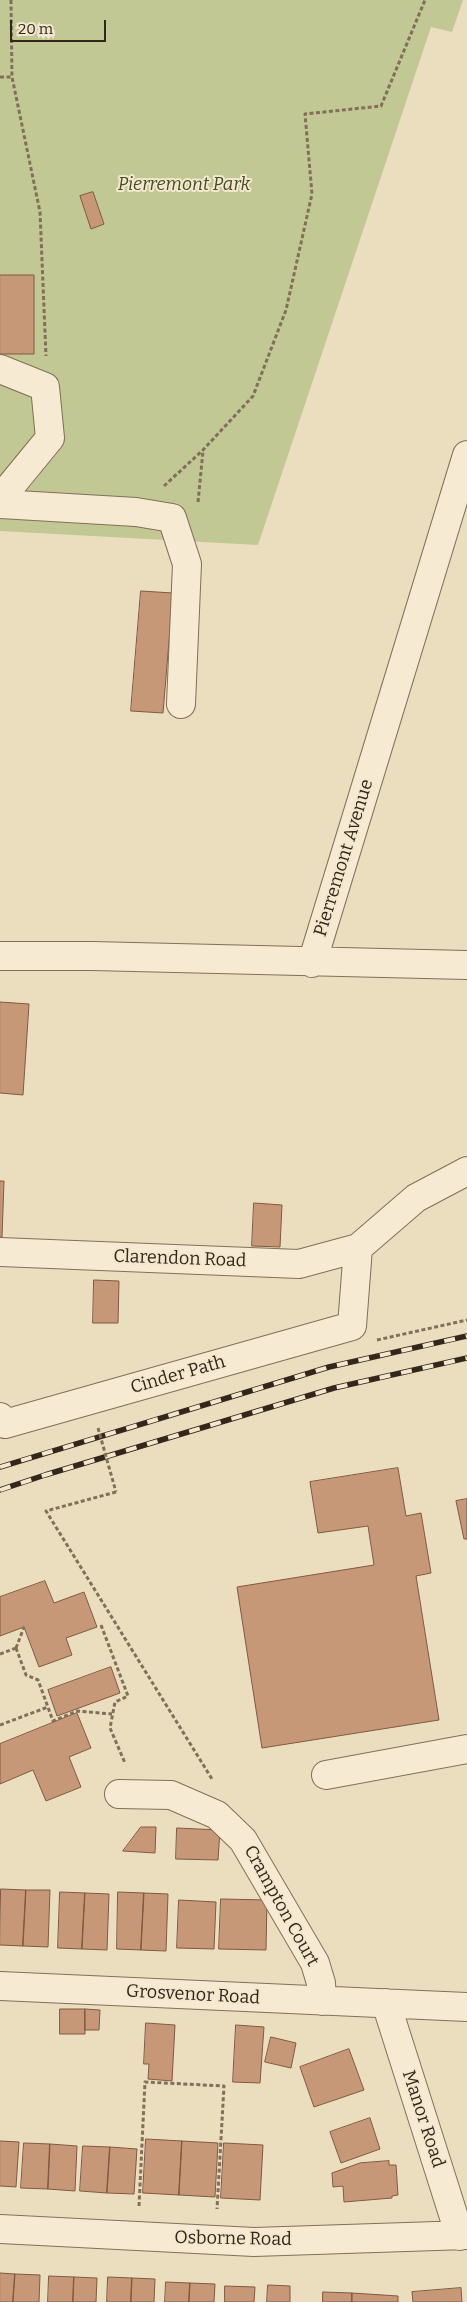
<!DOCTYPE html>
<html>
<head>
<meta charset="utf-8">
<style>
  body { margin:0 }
  #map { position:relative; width:467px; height:2302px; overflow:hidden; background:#ebdebf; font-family:Bitter,serif }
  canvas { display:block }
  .scale { position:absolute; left:10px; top:20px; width:96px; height:22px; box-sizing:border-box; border:2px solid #33271c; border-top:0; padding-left:6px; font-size:15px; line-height:18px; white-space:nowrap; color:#33271c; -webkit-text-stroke:4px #f3e8ce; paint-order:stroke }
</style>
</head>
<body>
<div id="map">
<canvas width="467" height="2302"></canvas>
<div class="scale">20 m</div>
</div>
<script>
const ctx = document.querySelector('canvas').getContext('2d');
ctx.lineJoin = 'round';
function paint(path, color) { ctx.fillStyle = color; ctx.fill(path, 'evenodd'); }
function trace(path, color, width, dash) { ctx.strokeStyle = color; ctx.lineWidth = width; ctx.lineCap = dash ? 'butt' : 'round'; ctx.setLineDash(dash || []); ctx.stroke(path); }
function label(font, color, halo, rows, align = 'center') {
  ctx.font = font + ' Bitter,serif'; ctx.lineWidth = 4; ctx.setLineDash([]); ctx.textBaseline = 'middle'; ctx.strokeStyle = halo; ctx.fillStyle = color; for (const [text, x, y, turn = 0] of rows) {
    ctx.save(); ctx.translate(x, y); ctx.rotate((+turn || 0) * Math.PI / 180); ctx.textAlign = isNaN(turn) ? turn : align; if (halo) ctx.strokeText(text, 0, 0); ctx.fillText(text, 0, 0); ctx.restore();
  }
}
const green = new Path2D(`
  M0 0H463L452 32 431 27 258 545 0 531Z`);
const building = new Path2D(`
  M93 192 104 224 91 229 80 196Z
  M0 275H34V354H0Z
  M141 591 173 593 163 713 131 711Z
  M0 1002 29 1004 23 1095 0 1093Z
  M0 1181H4L2 1237H0Z
  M254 1203 282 1205 280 1247 252 1246Z
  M94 1280 119 1281 118 1323H93Z
  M398 1468 406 1516 421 1513 431 1573 416 1576 439 1720 262 1748 237 1587 374 1565 368 1526 318 1533 310 1482Z
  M467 1499V1539H464L456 1501Z
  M45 1581 54 1603 84 1592 97 1627 66 1638 72 1655 39 1667 24 1627 0 1636V1597Z
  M111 1667 120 1693 57 1716 48 1690Z
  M77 1713 91 1748 69 1757 81 1787 46 1801 33 1770 0 1784V1744Z
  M141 1827H156L155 1853 123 1851Z
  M177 1828 220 1830 218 1860 176 1859Z
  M1 1889 26 1890 23 1946 0 1945Z
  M26 1890H50L48 1947 23 1946Z
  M60 1892 85 1893 82 1949 58 1948Z
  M118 1892 144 1893 141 1950 117 1949Z
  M85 1893 109 1894 107 1950 82 1949Z
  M144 1893 168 1894 166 1951 141 1950Z
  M221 1899 267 1900 266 1950 219 1949Z
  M179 1900 216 1902 214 1949 177 1948Z
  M60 2009H85V2034H60Z
  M85 2009 100 2010 99 2030H85Z
  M146 2023 175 2025 172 2081 148 2079 149 2064H144Z
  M236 2025 264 2027 260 2083 233 2082Z
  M271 2037 296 2043 291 2068 265 2062Z
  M349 2049 364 2090 314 2107 300 2067Z
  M370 2118 380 2149 341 2163 330 2132Z
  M146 2139 182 2141 179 2195 143 2193Z
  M0 2141 19 2142 16 2187 0 2186Z
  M182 2141 218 2143 215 2197 179 2195Z
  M24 2143 50 2144 48 2189 21 2188Z
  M224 2143 263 2145 260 2200 221 2198Z
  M50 2144 77 2146 75 2191 48 2189Z
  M83 2146 110 2147 107 2193 80 2191Z
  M110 2147 137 2149 134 2194 107 2193Z
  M389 2161V2165H396L398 2195 392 2196V2198L344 2202 343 2186 333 2187 332 2173 360 2163Z
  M0 2273 15 2274 13 2302H0Z
  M15 2274 40 2275 39 2302H13Z
  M49 2276 74 2277 73 2302H48Z
  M74 2277 97 2278 96 2302H73Z
  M108 2277 132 2278 131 2302H107Z
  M132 2278 155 2279 154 2302H131Z
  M166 2282 190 2283 189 2302H165Z
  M190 2283 215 2284 214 2302H189Z
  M268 2285 290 2286V2302H267Z
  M225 2286 255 2287 254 2302H225Z
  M461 2288 462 2302H413L412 2292Z
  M323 2292 352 2293V2302H323Z
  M352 2293 398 2296V2302H352Z`);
const path = new Path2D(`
  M11 0 12 77 40 212 46 356
  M0 77H12
  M164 486 203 450 253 396 286 310 312 194 305 114 381 106 425 0
  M198 502 203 451
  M377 1340 467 1320
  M116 1492 46 1511 212 1779
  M101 1625 128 1696 115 1702 110 1728 125 1763
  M16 1648 26 1675 38 1680 53 1721 77 1711 112 1714
  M16 1648 24 1627
  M0 1654 16 1648
  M0 1725 48 1707
  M139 2206 145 2082 224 2086 217 2209`);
const minor = new Path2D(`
  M0 369 45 387 50 438 0 499
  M0 504 136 512 172 518 187 564 181 704
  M0 956H92L467 965
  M312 963 467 455
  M0 1252 299 1264 358 1248 416 1198 467 1171
  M0 1417 5 1424 352 1326 358 1248
  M326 1775 467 1749
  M119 1794 171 1795 217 1815 243 1840 315 1963 321 1983 322 2001
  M0 1986 467 2007
  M386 2003 460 2236
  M0 2229 254 2242 467 2235`);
const rail = new Path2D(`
  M0 1467 329 1367 467 1336
  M0 1490 45 1475 334 1388 467 1358`);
const pathBridge = new Path2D(`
  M98 1428 116 1492`);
const parkNames = [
  ["Pierremont Park",184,185]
];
const streetNames = [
  ["Pierremont Avenue",344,858,-73],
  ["Clarendon Road",180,1259,2],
  ["Cinder Path",178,1375,-16],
  ["Crampton Court",281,1906,61],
  ["Grosvenor Road",193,1995,3],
  ["Manor Road",423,2119,72],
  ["Osborne Road",233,2239,1]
];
paint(green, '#c2c894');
paint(building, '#c79877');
trace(building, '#805940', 1);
trace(minor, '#826f59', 30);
trace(path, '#826f59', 3, [4, 2.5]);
trace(minor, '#f6ebd2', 28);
trace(rail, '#33271c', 5.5);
trace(rail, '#f3e8ce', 4, [11]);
trace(pathBridge, '#826f59', 3, [4, 2.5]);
label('italic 18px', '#434e24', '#f3e8ce', parkNames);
label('18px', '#33271c', '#f3e8ce', streetNames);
</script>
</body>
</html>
